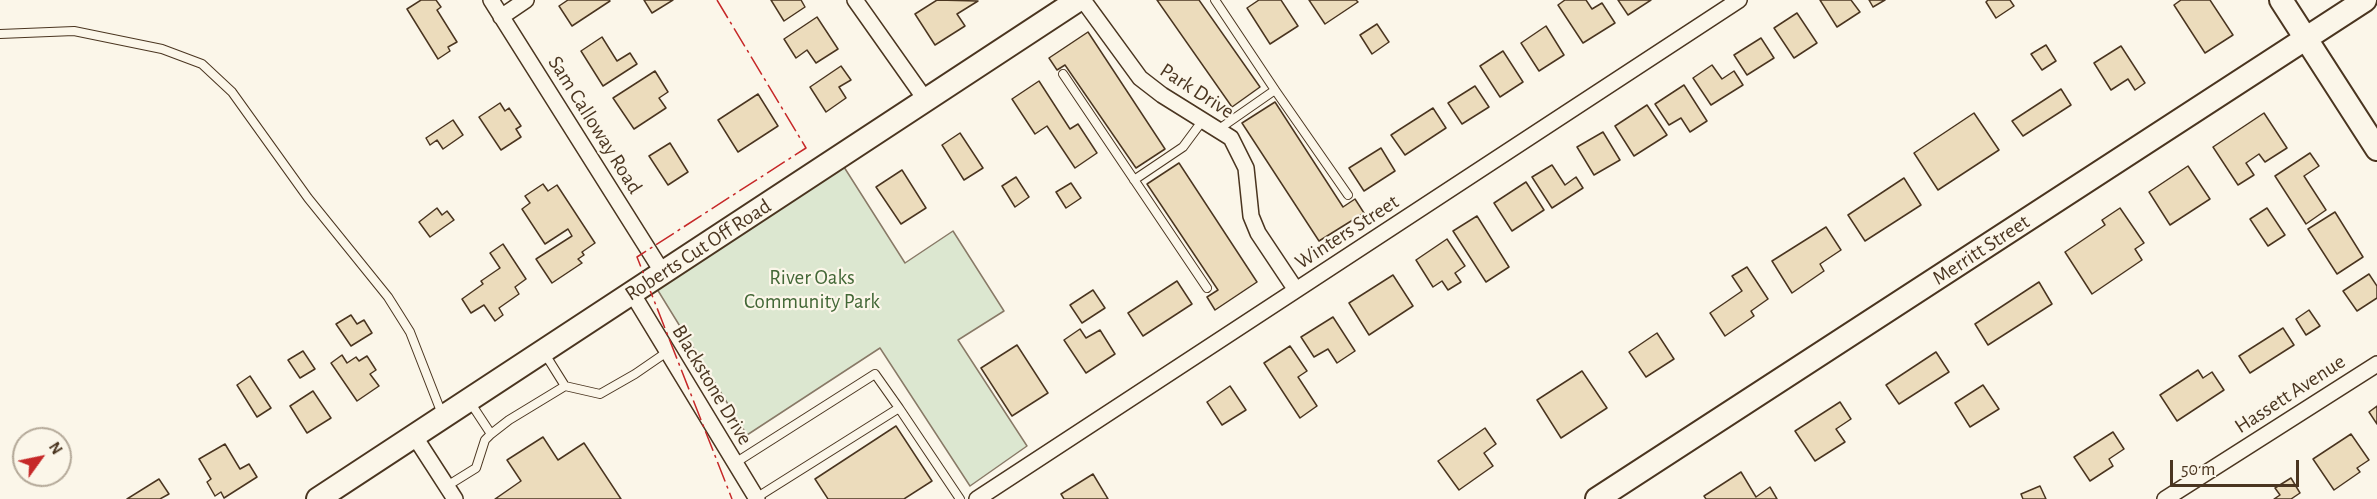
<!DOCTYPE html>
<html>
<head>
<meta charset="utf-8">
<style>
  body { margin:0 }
  #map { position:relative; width:2377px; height:499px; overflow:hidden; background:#fbf6e9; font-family:"Alegreya Sans",sans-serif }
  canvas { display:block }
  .north { position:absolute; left:12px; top:427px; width:60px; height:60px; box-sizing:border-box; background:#fbf6e9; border:2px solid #b4a999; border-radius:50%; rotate:57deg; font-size:16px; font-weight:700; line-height:24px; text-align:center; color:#4a3520 }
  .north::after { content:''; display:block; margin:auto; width:21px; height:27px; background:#c62828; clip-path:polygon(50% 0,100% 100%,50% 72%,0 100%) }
  .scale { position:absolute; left:2170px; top:460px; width:129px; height:27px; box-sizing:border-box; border:3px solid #4a3520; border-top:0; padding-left:8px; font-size:18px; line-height:21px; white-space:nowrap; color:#4a3520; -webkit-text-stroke:4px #fbf6e9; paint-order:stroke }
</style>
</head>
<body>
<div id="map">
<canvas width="2377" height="499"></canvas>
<div class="north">N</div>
<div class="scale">50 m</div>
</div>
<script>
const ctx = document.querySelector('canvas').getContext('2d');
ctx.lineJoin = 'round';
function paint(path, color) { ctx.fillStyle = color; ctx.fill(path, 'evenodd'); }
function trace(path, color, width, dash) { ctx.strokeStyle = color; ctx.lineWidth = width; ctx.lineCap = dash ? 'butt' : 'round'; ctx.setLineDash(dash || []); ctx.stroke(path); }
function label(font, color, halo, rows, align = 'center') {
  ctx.font = font + ' "Alegreya Sans",sans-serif'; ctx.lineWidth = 4.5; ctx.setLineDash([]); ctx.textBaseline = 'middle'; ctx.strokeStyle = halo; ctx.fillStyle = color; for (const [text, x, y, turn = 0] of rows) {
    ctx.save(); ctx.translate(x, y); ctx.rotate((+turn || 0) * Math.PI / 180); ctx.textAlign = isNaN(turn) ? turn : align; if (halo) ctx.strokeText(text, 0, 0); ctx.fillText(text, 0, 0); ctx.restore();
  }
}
const green = new Path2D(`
  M844 167 905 263 953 231 1004 311 958 340 1027 446 970 486 880 348 747 435 657 289Z`);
const building = new Path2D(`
  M421 0H436L441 7 437 10 457 42 448 47 450 51 438 59 407 9Z
  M568 0H609L610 1 572 26 559 6Z
  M644 0H673L652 13Z
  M771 0H801L805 7 784 21Z
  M937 0 978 1 957 14 965 26 935 45 915 14Z
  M1157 0H1199L1260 87 1232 107Z
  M1259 0H1281L1298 26 1270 44 1247 8Z
  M1309 0H1356L1358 2 1325 24Z
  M1565 0H1586L1592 9 1602 3 1615 23 1583 43 1558 5Z
  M1618 0H1651L1628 15Z
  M1820 0H1851L1860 12 1837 27Z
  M1869 0H1885L1873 7Z
  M1988 0H2010L2014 6 1996 18 1986 2Z
  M2181 0H2210L2233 35 2205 53 2174 5Z
  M1797 13 1817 43 1794 58 1774 28Z
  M817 17 838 49 816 63 807 50 796 58 784 39Z
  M1377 24 1389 42 1372 54 1360 35Z
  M1546 26 1564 55 1539 71 1521 43Z
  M1088 32 1165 149 1136 168 1065 65 1057 70 1049 58Z
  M602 37 617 61 630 53 637 64 603 86 581 51Z
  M1761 38 1774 58 1747 75 1734 55Z
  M2046 45 2056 61 2042 70 2031 54Z
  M2121 46 2145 83 2135 90 2128 79 2111 90 2094 63Z
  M1503 51 1523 82 1500 97 1480 66Z
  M1712 65 1722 79 1734 71 1743 85 1711 105 1693 78Z
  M841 66 851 80 839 87 846 98 826 112 810 87Z
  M655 71 668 92 659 98 666 108 634 129 613 98Z
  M1039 81 1070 129 1078 124 1097 153 1075 168 1047 126 1035 134 1012 99Z
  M1684 85 1707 121 1690 132 1681 118 1669 125 1655 104Z
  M1475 86 1489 107 1462 124 1448 103Z
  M2061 89 2071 105 2023 136 2012 121Z
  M758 94 778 126 738 152 718 120Z
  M1275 102 1343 207 1355 199 1364 213 1319 241 1242 123Z
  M500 103 505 111 509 108 521 126 516 129 521 137 501 150 479 117Z
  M1647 105 1667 135 1634 156 1615 126Z
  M1433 108 1446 128 1405 155 1391 135Z
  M1974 113 1999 150 1938 190 1914 153Z
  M2264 113 2287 148 2265 162 2259 154 2246 163 2254 175 2238 185 2213 147Z
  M453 120 463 135 443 149 437 140 430 145 426 138Z
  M1603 132 1620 160 1594 175 1577 147Z
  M960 133 983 168 964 180 942 145Z
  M670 143 688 172 668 185 649 156Z
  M1381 148 1395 171 1364 191 1349 168Z
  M2310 153 2319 166 2304 176 2326 210 2306 224 2275 176Z
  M1179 163 1257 282 1215 310 1207 297 1218 290 1147 184Z
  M1552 165 1565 185 1576 177 1583 188 1552 208 1532 177Z
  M2188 166 2210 199 2170 225 2149 192Z
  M902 170 926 208 901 224 876 187Z
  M1016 177 1029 197 1015 207 1002 186Z
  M1904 178 1921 205 1865 241 1848 215Z
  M1526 182 1544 210 1512 231 1494 203Z
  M1071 183 1081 198 1066 208 1056 192Z
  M543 184 548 191 557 185 595 243 582 252 584 255 578 259 582 263 552 283 536 259 572 236 568 229 545 244 522 209 530 203 525 196Z
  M437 208 442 215 447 211 454 220 430 237 419 222Z
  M2120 208 2144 243 2135 249 2142 260 2092 294 2065 252 2105 225 2102 220Z
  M2267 208 2285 235 2268 246 2250 219Z
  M2335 212 2363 257 2337 274 2308 229Z
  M1477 216 1509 267 1486 282 1453 231Z
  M1826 227 1841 250 1820 264 1824 271 1792 293 1772 261Z
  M1447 239 1465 266 1455 273 1461 282 1448 290 1442 281 1433 287 1416 260Z
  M503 244 526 279 515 287 519 294 499 308 503 315 495 321 484 305 471 313 462 299 483 284 481 281 500 268 490 253Z
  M1747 267 1768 299 1751 311 1754 316 1725 336 1710 313 1742 291 1732 276Z
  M2369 274 2377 286V298L2357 311 2343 291Z
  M1393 275 1413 306 1369 335 1349 303Z
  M1177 281 1192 304 1143 336 1128 313Z
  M2039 282 2052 304 1988 345 1975 324Z
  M1093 290 1105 308 1082 323 1070 305Z
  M2309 310 2320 326 2306 335 2296 319Z
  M351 315 357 324 364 320 372 333 351 346 336 324Z
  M1333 317 1355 351 1337 363 1328 349 1314 357 1301 337Z
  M2283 328 2294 345 2250 373 2239 356Z
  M1080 329 1086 338 1100 330 1115 354 1086 373 1064 340Z
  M1657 333 1674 359 1646 377 1629 352Z
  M1017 345 1048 393 1012 416 981 368Z
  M1290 346 1307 371 1298 377 1317 406 1300 418 1264 363Z
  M303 351 315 369 300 378 288 360Z
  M1936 352 1949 372 1899 404 1886 385Z
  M342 355 347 363 356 357 359 361 367 356 376 370 370 374 379 386 357 401 331 363Z
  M2198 370 2203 378 2212 372 2224 390 2177 421 2160 395Z
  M1582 371 1607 408 1561 438 1537 400Z
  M250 376 271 408 257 417 237 385Z
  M1983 385 1999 409 1970 427 1955 403Z
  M1230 386 1246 410 1222 425 1207 402Z
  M313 391 331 418 307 433 290 406Z
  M1840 402 1851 419 1836 429 1845 442 1815 461 1795 431Z
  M2377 406V424L2369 412Z
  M896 426 932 481 904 499H828L815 479Z
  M1485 428 1496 444 1484 453 1493 466 1459 490 1438 461Z
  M2113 432 2124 449 2109 459 2113 466 2090 481 2074 457Z
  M2351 434 2369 460 2357 468 2360 472 2334 490 2313 459Z
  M543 437 558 460 584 443 621 499H495L521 481 507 460Z
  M225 444 240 469 249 464 257 477 224 498 221 492 215 496 207 482 211 479 199 459Z
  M1741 472 1756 497 1770 487 1777 499H1706L1704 496Z
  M1093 474 1108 499H1064L1061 494Z
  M2291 478 2300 493 2291 499H2274L2280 495 2275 488Z
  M159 479 169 494 160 499H127Z
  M2040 486 2046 499H2023L2021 494Z`);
const lane = new Path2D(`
  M1215 0 1275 90 1219 129
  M0 34 74 31 162 49 202 64 232 92 308 198 388 297 410 332 442 414
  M1063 74 1207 288
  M1275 90 1348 195
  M1134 180 1183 147 1203 120
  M545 354 565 386
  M470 402 491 434 509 420 565 386 600 394 635 374 667 352
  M899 408 960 499
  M735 463 875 374 899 408 756 498
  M447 486 476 468 485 440 491 434`);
const street = new Path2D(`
  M491 0 663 273
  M855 0 925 99
  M1083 0 1140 78 1162 95 1231 138 1246 168 1251 216 1258 233 1296 290
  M501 17 526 0
  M632 293 757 499
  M415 437 455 499
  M977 499 1739 0
  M2165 499 2377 364`);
const secondary = new Path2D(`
  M2281 0 2377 149
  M318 499 1078 0
  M1597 499 2365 0`);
const power = new Path2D(`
  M717 0 806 148 637 257 732 499`);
const streetNames = [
  ["Park Drive",1197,91,33],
  ["Sam Calloway Road",595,125,58],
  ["Winters Street",1347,232,-33],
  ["Roberts Cut Off Road",698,250,-33],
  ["Merritt Street",1981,250,-33],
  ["Blackstone Drive",712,385,59],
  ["Hassett Avenue",2290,394,-33]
];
const parkNames = [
  ["River Oaks",812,278],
  ["Community Park",812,302]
];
paint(green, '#dce7d0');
trace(green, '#887966', 1.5);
paint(building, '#ecdcbc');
trace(building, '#4a3520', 1.5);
trace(lane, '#4a3520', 10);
trace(street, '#4a3520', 18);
trace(secondary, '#4a3520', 26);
trace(lane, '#fbf6e9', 8);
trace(street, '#fbf6e9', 15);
trace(secondary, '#fbf6e9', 22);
trace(power, '#c62828', 1.5, [21, 4.5, 3, 4.5]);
label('21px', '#4a3520', '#fbf6e9', streetNames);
label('21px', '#436837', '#fbf6e9', parkNames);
</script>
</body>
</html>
